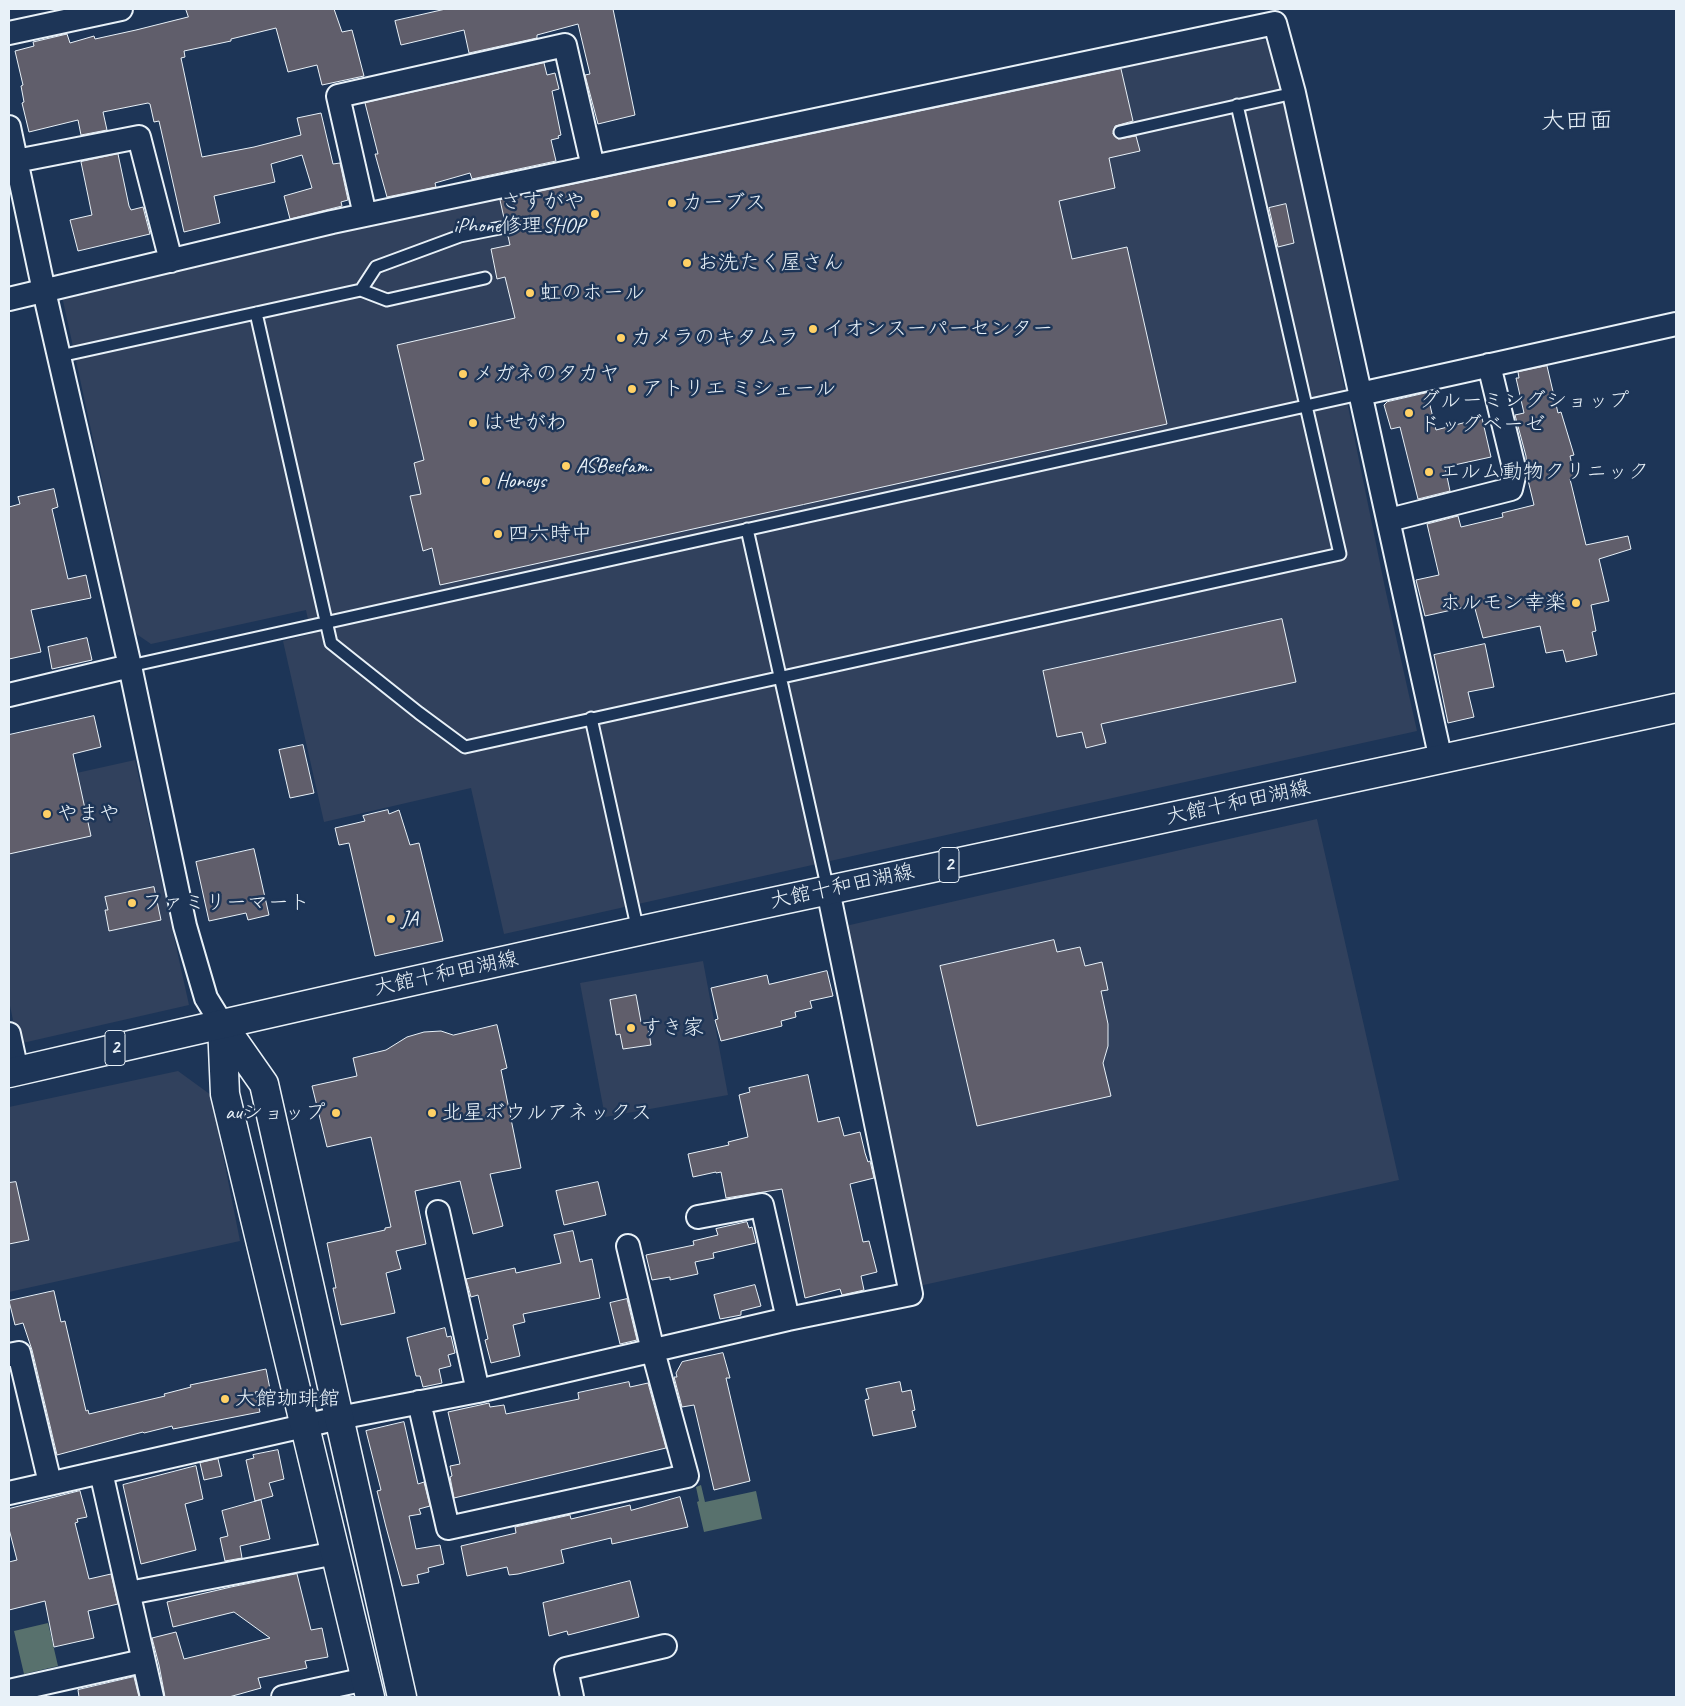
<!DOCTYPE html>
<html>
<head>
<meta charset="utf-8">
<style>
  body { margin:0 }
  #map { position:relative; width:1685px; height:1706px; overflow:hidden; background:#1d3557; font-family:Caveat,sans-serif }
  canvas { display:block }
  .frame { position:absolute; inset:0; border:10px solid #e8f1f8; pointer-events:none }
</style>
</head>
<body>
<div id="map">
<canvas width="1685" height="1706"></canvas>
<div class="frame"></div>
</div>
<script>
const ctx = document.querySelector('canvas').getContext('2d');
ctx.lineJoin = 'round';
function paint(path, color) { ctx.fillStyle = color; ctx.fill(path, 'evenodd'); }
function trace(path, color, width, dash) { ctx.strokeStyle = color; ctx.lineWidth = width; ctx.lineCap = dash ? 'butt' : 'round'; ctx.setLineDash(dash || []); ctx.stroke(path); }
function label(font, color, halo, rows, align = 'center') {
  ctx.font = font + ' Caveat,"Klee One",sans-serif'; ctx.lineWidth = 5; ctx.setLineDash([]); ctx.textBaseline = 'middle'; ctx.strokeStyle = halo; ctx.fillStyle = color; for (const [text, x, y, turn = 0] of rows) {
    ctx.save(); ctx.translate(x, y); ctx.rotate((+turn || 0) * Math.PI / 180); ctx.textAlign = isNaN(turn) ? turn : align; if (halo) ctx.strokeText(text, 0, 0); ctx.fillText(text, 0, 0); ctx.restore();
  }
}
const built = new Path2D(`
  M1253 33 1275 47 1385 588 1417 731 1067 808 504 934 471 788 324 822 283 641 311 634 306 610 151 644 135 633 62 296 91 285Z
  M135 760 189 1005 18 1044 9 1001V788Z
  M1317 819 1399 1180 919 1286 841 927Z
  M703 961 728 1095 605 1117 580 983Z
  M178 1071 211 1095 240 1241 9 1292V1107Z`);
const green = new Path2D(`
  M701 1485 705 1502 756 1491 762 1519 704 1532 697 1502 699 1501 696 1487Z
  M48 1623 58 1666 24 1674 14 1631Z`);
const building = new Path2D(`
  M186 9H334L342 32 352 30 364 76 322 85 317 65 288 72 276 28 231 39V41L184 51 185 57 181 58 202 157 254 147 301 135 297 118 321 113 333 164 340 163 348 200 341 202 342 206 290 219 284 196 312 188 302 155 271 164 275 182 214 196 220 223 184 232 159 121 154 122 150 104 148 103 103 112 107 130 81 135 78 120 29 132 22 103 24 102 21 86 23 85 15 51 34 46 33 42 67 34 70 43 94 36 95 39 136 30 188 17Z
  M446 9H613L635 115 598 124 585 75 590 74 578 24 537 35V38L469 53 464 30 401 45 395 21Z
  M544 63 547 75 555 73 559 89 552 91 561 135 558 136 559 138 551 140 556 161 472 179 470 173 435 183 436 187 387 197 375 154H378L365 103Z
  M1121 69 1133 121 1115 126 1113 134 1118 139 1136 136 1140 151 1109 158 1115 188 1059 201 1072 259 1127 247 1167 424 440 585 432 548 423 551 410 496 421 494 414 463 424 460 397 345 515 318 505 277 497 279 491 249 510 245 500 200Z
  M118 154 129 206 131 210 143 207 150 234 78 251 70 220 92 215 81 162Z
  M1286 204 1294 243 1278 247 1269 208Z
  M1547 366 1558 413 1561 412 1574 455 1570 456 1575 478 1570 479 1586 545 1628 536 1631 549 1599 559 1609 601 1591 605 1596 631 1592 632 1597 655 1566 662 1563 650 1546 653 1540 626 1483 638 1474 605 1425 616 1416 580 1439 575 1427 524 1458 516 1461 527 1503 517 1502 513 1534 505 1527 476 1526 456 1515 415 1524 413 1516 378H1519L1518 372Z
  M1427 393 1436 430 1482 418 1491 457 1445 467 1450 491 1418 499 1400 427 1391 429 1384 405 1387 402Z
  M54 489 58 507 52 509 68 579 86 575 91 598 31 610 41 652 9 659V507L20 504 18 497Z
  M1282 619 1296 682 1101 724 1106 743 1086 748 1082 732 1057 737 1043 671Z
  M87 638 92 660 52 669 48 647Z
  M1485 644 1494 687 1468 692 1474 717 1448 723 1434 655Z
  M94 716 101 747 73 754 91 836 9 854V735Z
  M303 745 314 793 290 798 279 750Z
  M388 810 389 814 399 810 410 845 419 843 443 941 375 956 349 843 339 845 335 828 365 821 363 816Z
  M254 849 269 915 248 920 246 913 209 921 196 862Z
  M154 887 161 920 109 931 105 910H108L105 897Z
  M1054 940 1057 952 1080 947 1085 966 1102 962 1108 990 1101 991 1108 1024V1046L1103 1063 1111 1096 977 1126 940 966Z
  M827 971 833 996 810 1001 812 1008 795 1012 796 1017 781 1021 782 1026 721 1041 715 1020 718 1019 711 988 767 975 769 984Z
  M636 995 641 1022 647 1021 651 1045 623 1049 620 1034 616 1035 610 1000Z
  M497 1025 507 1068 501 1070 521 1168 490 1174 503 1226 473 1234 460 1181 415 1191 426 1244 396 1251 401 1269 386 1273 395 1313 341 1325 333 1288H336L327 1243 385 1230V1228L391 1227 371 1137 327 1147 312 1086 357 1076 353 1058 386 1050 407 1037 424 1032 441 1031 453 1035Z
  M808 1075 818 1122 839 1117 844 1136 860 1132 865 1153 868 1162 870 1161 874 1178 850 1184 863 1242 869 1241 877 1272 861 1276 864 1290 842 1295 840 1289 805 1298 782 1189 726 1198 721 1172 716 1173V1172L693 1177 688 1154 729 1145 728 1142 748 1137 739 1095 750 1092 749 1088Z
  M16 1182 29 1240 9 1244V1183Z
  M598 1182 606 1215 564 1225 556 1191Z
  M747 1222 749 1228 752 1227 756 1243 713 1253 714 1258 695 1262 698 1274 670 1280V1277L652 1280 646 1255 694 1245 693 1241 718 1235 716 1229Z
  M573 1231 580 1262 592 1259 600 1298 523 1314 525 1322 513 1325 520 1356 491 1363 485 1340 488 1339 478 1295 471 1297 466 1279 515 1268 516 1273 561 1263 554 1235Z
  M755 1285 761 1306 741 1311V1315L720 1319 714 1295Z
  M54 1291 61 1322 65 1321 86 1411 88 1410 89 1414 165 1396 164 1394 191 1387 190 1385 266 1369 270 1389 255 1392 260 1412 173 1429 172 1426 144 1433 143 1432 57 1455 32 1350 23 1323 15 1325 9 1301Z
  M627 1299 637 1340 620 1344 610 1303Z
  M445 1328 447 1337 451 1336 455 1353 448 1355 451 1366 439 1369 442 1383 423 1387 420 1376H416L407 1338Z
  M723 1353 730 1378H726L750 1481 714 1490 694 1405 682 1407 674 1377H677L676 1373 682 1362Z
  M629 1382 630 1387 648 1383 666 1448 454 1498 450 1477 452 1476 450 1466 460 1464 448 1412 489 1403 490 1407 504 1405 506 1414 579 1399 578 1393Z
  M900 1382 902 1392 911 1390 915 1410 912 1411 916 1427 873 1436 865 1400 869 1399 866 1389Z
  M404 1422 418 1484 424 1482 430 1506 419 1509 421 1514 409 1516 416 1549 440 1545 444 1564 428 1568 429 1572 417 1575 419 1583 402 1586 386 1527 377 1491 381 1490 366 1431Z
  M278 1450 284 1479 269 1483 273 1496 255 1501 246 1460 254 1458 253 1455Z
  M218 1459 222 1476 204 1480 200 1463Z
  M196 1466 203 1499 185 1504 196 1550 141 1564 123 1485Z
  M80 1491 87 1517 77 1519 78 1522 75 1523 89 1579 111 1574 118 1604 88 1611 94 1638 54 1647 45 1601 9 1610V1562L17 1560 9 1529V1509Z
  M680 1497 688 1527 612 1544 611 1538 561 1550 564 1563 518 1574 509 1575 507 1567 467 1576 461 1546 516 1533 515 1527 570 1515 571 1519 630 1505 631 1510Z
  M261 1500 270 1539 240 1546 242 1558 225 1561 220 1538 228 1536 222 1511Z
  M297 1574 311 1630 322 1628 328 1657 305 1661 307 1668 258 1678 261 1688 229 1697H165L159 1665 152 1638 176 1632 184 1659 270 1638 234 1612 173 1627 167 1602 231 1587Z
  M630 1581 639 1617 568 1635 567 1631 549 1636 543 1603Z
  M134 1677 139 1697H79L78 1690Z`);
const lane = new Path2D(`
  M1120 132 1294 93
  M361 290 376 267 460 236 500 228
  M256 313 331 643 419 713 465 747 1340 554 1237 105
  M60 356 361 290 387 300 485 278
  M747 529 828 890
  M130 666 1360 394
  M591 718 638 931`);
const street = new Path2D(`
  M9 33 121 9
  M9 127 44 291 130 666 185 926 206 998 222 1024
  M16 161 139 137 171 261
  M365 215 338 96 565 45 593 167
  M9 299 332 222 1275 23 1294 93 1441 760
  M1360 394 1676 324
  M1389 520 1511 489 1515 472 1489 365
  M9 695 130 666
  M9 1034 17 1071
  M438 1212 478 1391
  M698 1217 762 1205 788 1319
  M9 1355 19 1353 50 1483
  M419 1402 448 1528 687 1476 653 1351 628 1246
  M101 1472 152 1697
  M9 1493 339 1418 478 1391 788 1319 911 1294 828 890
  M129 1593 336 1553
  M9 1691 143 1661
  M283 1697 366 1679
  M572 1697 566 1669 665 1646`);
const secondary = new Path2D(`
  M222 1024 264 1084 402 1697
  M222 1024 225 1094 370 1697`);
const primary = new Path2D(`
  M9 1073C282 1010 555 948 829 890 1112 829 1394 770 1676 708`);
const markers = [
  [672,203,5,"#ffd166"],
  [595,214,5,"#ffd166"],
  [687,263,5,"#ffd166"],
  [530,293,5,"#ffd166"],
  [813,329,5,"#ffd166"],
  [621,338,5,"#ffd166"],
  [463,374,5,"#ffd166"],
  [632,389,5,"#ffd166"],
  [1409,413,5,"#ffd166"],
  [473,423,5,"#ffd166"],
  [566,466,5,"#ffd166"],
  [1429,472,5,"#ffd166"],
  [486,481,5,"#ffd166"],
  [498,534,5,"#ffd166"],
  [1576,603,5,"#ffd166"],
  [47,814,5,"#ffd166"],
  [132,903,5,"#ffd166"],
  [391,919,5,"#ffd166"],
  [631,1028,5,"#ffd166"],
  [336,1113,5,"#ffd166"],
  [432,1113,5,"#ffd166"],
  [225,1399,5,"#ffd166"]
];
const shields = [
  [949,865,20],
  [115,1048,20]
];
const shieldNames = [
  ["2",949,865],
  ["2",115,1048]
];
const poiNames = [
  ["さすがや",585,202,"right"],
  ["iPhone修理SHOP",585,226,"right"],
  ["カーブス",682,203],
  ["お洗たく屋さん",697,263],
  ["虹のホール",540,293],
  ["イオンスーパーセンター",823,329],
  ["カメラのキタムラ",631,338],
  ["メガネのタカヤ",473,374],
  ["アトリエ ミシェール",642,389],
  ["グルーミングショップ",1419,401],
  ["ドッグベーゼ",1419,425],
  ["はせがわ",483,423],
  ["ASBeefam.",576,466],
  ["エルム動物クリニック",1439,472],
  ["Honeys",496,481],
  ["四六時中",508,534],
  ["ホルモン幸楽",1566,603,"right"],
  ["やまや",57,814],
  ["ファミリーマート",142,903],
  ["JA",401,919],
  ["すき家",641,1028],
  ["auショップ",326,1113,"right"],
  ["北星ボウルアネックス",442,1113],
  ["大館珈琲館",235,1399]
];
const streetNames = [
  ["大館十和田湖線",1238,803,-12],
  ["大館十和田湖線",842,887,-12],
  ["大館十和田湖線",446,974,-12]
];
const quarterNames = [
  ["大田面",1577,122]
];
paint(built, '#31415d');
paint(green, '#58716d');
paint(building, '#605e6b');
trace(building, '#e8f1f8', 1);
trace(lane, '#e8f1f8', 15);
trace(street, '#e8f1f8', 26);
trace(secondary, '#e8f1f8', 31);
trace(primary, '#e8f1f8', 31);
trace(lane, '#1d3557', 11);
trace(street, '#1d3557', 22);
trace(secondary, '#1d3557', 28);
trace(primary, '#1d3557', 28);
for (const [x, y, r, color] of markers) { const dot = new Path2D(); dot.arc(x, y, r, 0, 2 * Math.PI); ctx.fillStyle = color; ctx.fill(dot); trace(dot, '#1d3557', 2); }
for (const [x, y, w] of shields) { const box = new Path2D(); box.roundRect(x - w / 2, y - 17.5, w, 35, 4); ctx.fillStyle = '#1d3557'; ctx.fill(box); trace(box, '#e8f1f8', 1); }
label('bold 20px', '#e8f1f8', null, shieldNames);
label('21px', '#e8f1f8', '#1d3557', poiNames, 'left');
label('21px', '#e8f1f8', '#1d3557', streetNames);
label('24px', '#e8f1f8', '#1d3557', quarterNames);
</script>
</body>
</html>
